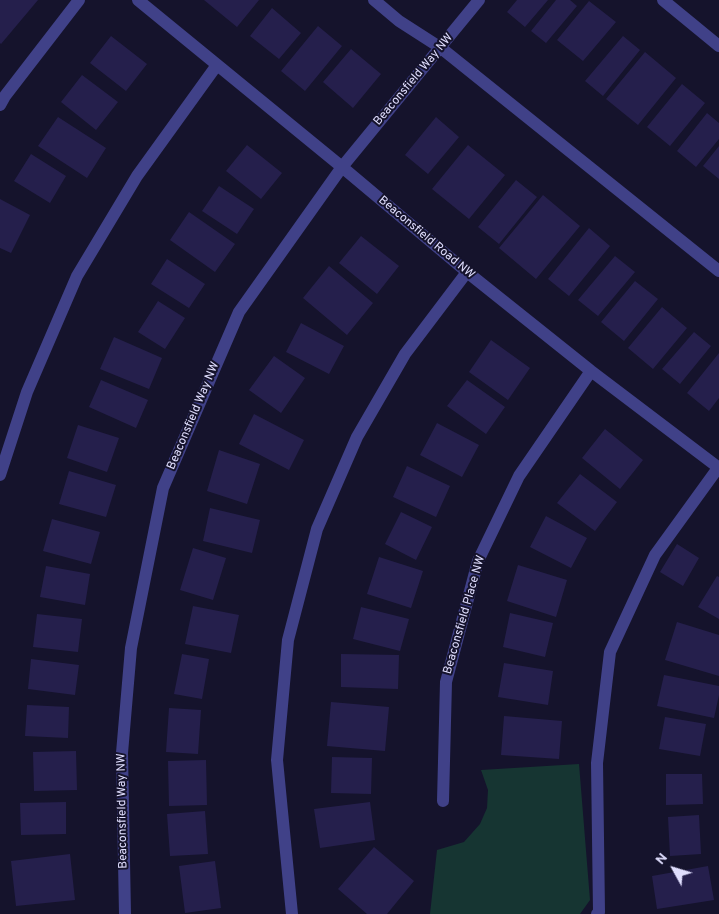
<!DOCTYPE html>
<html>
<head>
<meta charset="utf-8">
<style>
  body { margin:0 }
  #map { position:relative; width:719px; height:914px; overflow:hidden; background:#15132c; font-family:Overpass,sans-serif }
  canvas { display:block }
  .north { position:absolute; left:649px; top:844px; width:50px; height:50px; -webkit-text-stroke:4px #15132c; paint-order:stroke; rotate:309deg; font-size:14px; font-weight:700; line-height:20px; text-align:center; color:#e0defe }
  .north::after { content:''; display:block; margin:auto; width:18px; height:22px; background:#e0defe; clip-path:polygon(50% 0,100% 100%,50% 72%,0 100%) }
</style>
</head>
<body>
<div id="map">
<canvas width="719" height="914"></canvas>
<div class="north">N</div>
</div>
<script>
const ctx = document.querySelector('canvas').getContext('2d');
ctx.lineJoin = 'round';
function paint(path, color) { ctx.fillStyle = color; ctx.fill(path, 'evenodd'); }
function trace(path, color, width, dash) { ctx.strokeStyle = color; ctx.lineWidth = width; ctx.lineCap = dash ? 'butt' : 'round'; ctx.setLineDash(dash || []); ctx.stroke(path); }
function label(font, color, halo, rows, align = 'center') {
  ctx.font = font + ' Overpass,sans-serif'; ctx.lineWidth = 4; ctx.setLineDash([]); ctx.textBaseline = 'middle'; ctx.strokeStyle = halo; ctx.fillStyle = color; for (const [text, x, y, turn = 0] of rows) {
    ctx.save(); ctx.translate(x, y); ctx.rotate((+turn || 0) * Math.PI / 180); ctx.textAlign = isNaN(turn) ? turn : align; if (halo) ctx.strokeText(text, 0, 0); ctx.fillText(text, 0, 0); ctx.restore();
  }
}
const green = new Path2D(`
  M579 764 590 900 580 914H430L437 850 464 842 480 824 487 808 488 790 481 770Z`);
const building = new Path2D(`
  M0 0H38L1 44 0 43Z
  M204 0H259L237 27Z
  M517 0H548L525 27 507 12Z
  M556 0H570L577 6 546 43 531 31Z
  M589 1 616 22 583 61 557 40Z
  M272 8 301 33 279 59 250 36Z
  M318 26 342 46 305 91 281 71Z
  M111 36 147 64 126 91 90 63Z
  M623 36 640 50 603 96 585 81Z
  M351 49 381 74 353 108 323 82Z
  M645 52 676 78 638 125 606 99Z
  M82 75 118 102 96 130 61 102Z
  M682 84 705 103 670 146 647 127Z
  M707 113 719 123V139L696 167 677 151Z
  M58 117 106 148 87 178 38 146Z
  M436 117 459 137 428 174 405 155Z
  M247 145 282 173 261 199 226 171Z
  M468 145 505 175 469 219 432 189Z
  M719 146V179L703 166Z
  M31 154 66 176 50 203 14 181Z
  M516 180 537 197 499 244 478 227Z
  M219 186 254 209 237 234 202 211Z
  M543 195 580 226 536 279 499 248Z
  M0 199 30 215 11 253 0 248Z
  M189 212 235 244 215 272 170 240Z
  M589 228 610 246 569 296 548 279Z
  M361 236 399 266 377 294 339 263Z
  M615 256 635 272 598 316 578 300Z
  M167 259 205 284 189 308 151 284Z
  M329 266 373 303 347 335 303 298Z
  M635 281 658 299 624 341 601 322Z
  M158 301 185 318 165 349 138 332Z
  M662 307 687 328 653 369 628 348Z
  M301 323 344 346 329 374 286 352Z
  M694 332 711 346 680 384 662 369Z
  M114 337 162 358 149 389 100 369Z
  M491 340 530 368 508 400 469 372Z
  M719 353V398L709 411 687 393Z
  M274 356 305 378 281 413 249 390Z
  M101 380 148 400 136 428 89 407Z
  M467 380 505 407 486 434 447 406Z
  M254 414 304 440 289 470 239 444Z
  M437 423 479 445 462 477 420 455Z
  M78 425 119 438 107 472 67 458Z
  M605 429 643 460 620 489 582 458Z
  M219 450 260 464 247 504 207 491Z
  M407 466 450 486 436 517 393 497Z
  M69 471 116 485 106 517 59 504Z
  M580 474 617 502 595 531 557 503Z
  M210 508 260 520 252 553 203 541Z
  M401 512 432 527 416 560 385 544Z
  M546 516 587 538 571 568 530 547Z
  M52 519 100 532 91 564 43 551Z
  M677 544 699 558 683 586 660 572Z
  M193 548 226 558 213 600 180 590Z
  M379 557 423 571 411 608 367 594Z
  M518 565 567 580 556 617 507 601Z
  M46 566 90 574 85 605 40 597Z
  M717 576 719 577V619L698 607Z
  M193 606 239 615 231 653 185 644Z
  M361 607 409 619 400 651 353 639Z
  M510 613 553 623 545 657 503 647Z
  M37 614 82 619 78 652 33 647Z
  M677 622 719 635V676L665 660Z
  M182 654 209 659 202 699 174 694Z
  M341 654 399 655 398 689 341 687Z
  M31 659 79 665 75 695 28 689Z
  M504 663 553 671 548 705 498 697Z
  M664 675 719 686V695L714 718 657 706Z
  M331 702 389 707 385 751 327 746Z
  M27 705 69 707 68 738 25 736Z
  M169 708 201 710 198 754 166 752Z
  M504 716 562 721 559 759 501 755Z
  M665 717 706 724 700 756 659 749Z
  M76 751 77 790 34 791 33 752Z
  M332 757 372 758 371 794 331 793Z
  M206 760 207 805 169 806 168 761Z
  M666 774H702L703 804 666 805Z
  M66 802V834L21 835 20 803Z
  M370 802 375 840 320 848 314 809Z
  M205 811 208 854 170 856 167 814Z
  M699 815 701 854 670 856 668 817Z
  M374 847 414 881 387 914H367L338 889Z
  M70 854 75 900 16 906 11 861Z
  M215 861 221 908 185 913 179 866Z
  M708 866 714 900 657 909 652 876Z`);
const minor = new Path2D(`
  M138 0 342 167 467 272 591 371 719 468
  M374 0 399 21 441 48 719 271
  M663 0 719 46
  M0 105 5 96 79 0
  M0 475 27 392 77 276 137 176 217 65
  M443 801 446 682 478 561 519 476 591 371
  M125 914 122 753 131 648 163 488 239 312 342 167 479 0
  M292 914 277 760 288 640 317 529 357 437 405 354 467 272
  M597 914 599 912 597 763 610 652 655 555 718 468`);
const streetNames = [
  ["Beaconsfield Way NW",414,80,-50],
  ["Beaconsfield Road NW",426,238,40],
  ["Beaconsfield Way NW",194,416,-67],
  ["Beaconsfield Place NW",465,615,-74],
  ["Beaconsfield Way NW",123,811,-91]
];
paint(green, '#163532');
paint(building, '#251f4c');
trace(minor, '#404188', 12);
label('12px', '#e0defe', '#15132c', streetNames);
</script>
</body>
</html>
